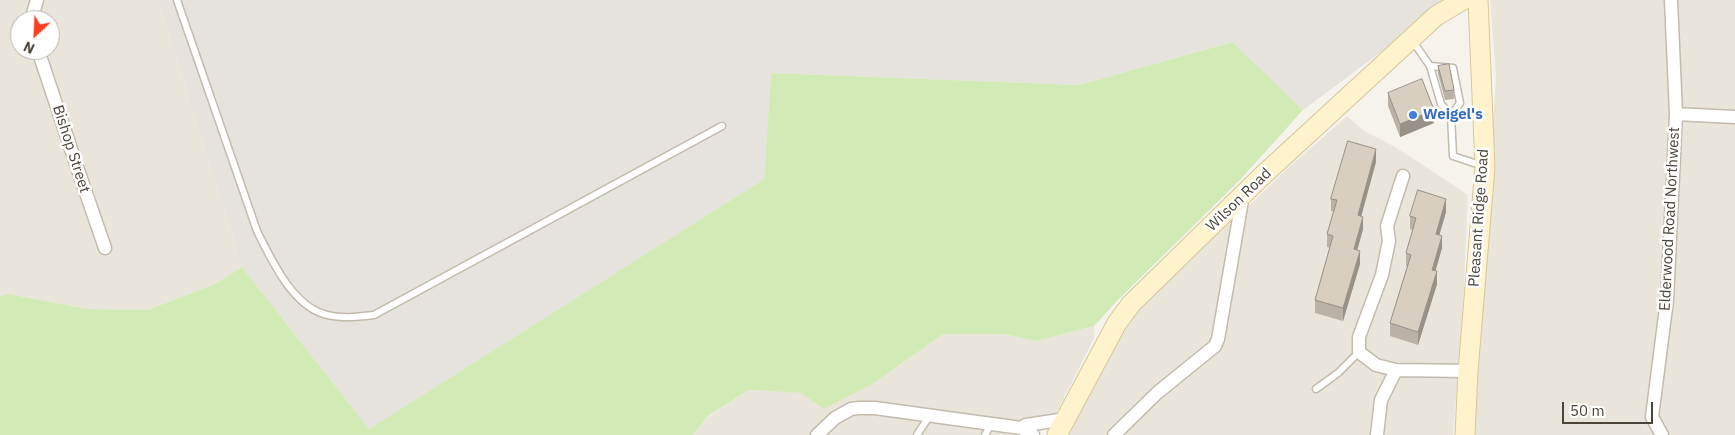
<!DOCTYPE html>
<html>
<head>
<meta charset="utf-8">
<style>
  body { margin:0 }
  #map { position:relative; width:1735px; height:435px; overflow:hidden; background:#f6f3ec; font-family:"IBM Plex Sans",sans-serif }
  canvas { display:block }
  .north { position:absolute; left:10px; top:10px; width:50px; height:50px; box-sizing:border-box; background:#fff; border:1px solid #b7b4b0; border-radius:50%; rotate:205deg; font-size:14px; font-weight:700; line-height:20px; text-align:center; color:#4b4439 }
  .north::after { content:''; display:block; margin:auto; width:18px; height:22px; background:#fc3f1d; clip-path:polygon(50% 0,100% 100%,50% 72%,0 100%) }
  .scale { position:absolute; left:1562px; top:402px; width:91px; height:22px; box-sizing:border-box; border:2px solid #4b4439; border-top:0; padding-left:6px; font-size:15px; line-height:18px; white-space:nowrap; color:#4b4439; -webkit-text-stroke:4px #fff; paint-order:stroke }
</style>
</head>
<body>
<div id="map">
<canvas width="1735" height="435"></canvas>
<div class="north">N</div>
<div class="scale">50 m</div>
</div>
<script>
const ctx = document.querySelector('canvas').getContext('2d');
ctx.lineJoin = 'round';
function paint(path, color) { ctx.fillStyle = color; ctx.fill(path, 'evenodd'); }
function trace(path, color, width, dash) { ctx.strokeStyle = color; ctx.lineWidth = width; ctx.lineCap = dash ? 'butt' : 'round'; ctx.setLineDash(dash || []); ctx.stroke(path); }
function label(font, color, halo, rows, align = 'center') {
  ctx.font = font + ' "IBM Plex Sans",sans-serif'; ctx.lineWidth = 5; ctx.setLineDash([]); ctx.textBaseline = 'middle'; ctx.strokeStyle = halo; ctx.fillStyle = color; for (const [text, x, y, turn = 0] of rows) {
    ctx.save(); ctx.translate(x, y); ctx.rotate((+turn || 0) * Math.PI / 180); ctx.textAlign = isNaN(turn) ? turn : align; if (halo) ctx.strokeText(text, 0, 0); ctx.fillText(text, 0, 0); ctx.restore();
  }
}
const residential = new Path2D(`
  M0 0H158L242 267 217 283 148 310 87 309 9 294 0 296ZM20 20H50V50H20Z
  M1490 0H1735V435H1472L1496 76Z
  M1347 116 1364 131 1397 148 1468 195 1463 312 1453 435H1066L1124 329 1143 304 1227 221 1232 222 1287 169Z
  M1094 326V338L1059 408 1054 415 1028 435H693L708 417 749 390 801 393 874 383 943 334H1004L1036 341Z`);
const industrial = new Path2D(`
  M158 0H1451L1303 110 1231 42 1079 85 771 73 764 179 369 429 242 267Z`);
const green = new Path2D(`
  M1232 42 1303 110 1239 181 1117 301 1094 326 1036 341 1004 334H943L874 383 824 409 801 393 749 390 708 416 693 435H0V296L9 294 87 309 148 310 217 283 242 267 369 429 764 179 771 73 1079 85Z`);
const lane = new Path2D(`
  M177 0 257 231C271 259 292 305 324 314 340 319 357 317 374 315L722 126
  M1412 40 1430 66 1453 68 1460 103 1451 115 1441 104 1430 66
  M1451 115 1453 156 1483 166
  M1316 389 1338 373 1359 352
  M917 435 930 415
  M985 435 991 424`);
const street = new Path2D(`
  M31 20 37 0
  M38 50 76 164 105 248
  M1676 114 1735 117
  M1403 176 1387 226 1389 241 1382 275 1359 337V352L1376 365 1396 370 1468 371
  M1021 428 1026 425 1066 419
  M817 435 835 418 851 409 859 408H875L1021 428 1033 435
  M1114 435 1157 393 1215 346 1218 339 1243 195
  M1377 435 1381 400 1396 370
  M1662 435 1652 417 1667 300 1676 114 1671 0`);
const secondary = new Path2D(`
  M1057 435 1117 323 1131 304 1261 177 1436 16 1463 0
  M1465 435 1468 371 1485 167 1478 0`);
const wall = new Path2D(`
  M1438 66 1454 90V99L1445 100 1438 74Z
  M1388 93 1434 123 1400 137 1388 106Z
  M1376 162 1361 216 1363 229 1357 250 1360 264 1343 321 1315 313V300L1330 248 1327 247V234L1334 212 1331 211V199Z
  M1446 212 1439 235 1442 248 1435 271 1437 284 1418 345 1390 336V323L1407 267 1406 266V253L1413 230 1410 229V216Z`);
const shadedWall = new Path2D(`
  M1434 110V123L1400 137V124Z
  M1376 149V162L1358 228V215Z
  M1446 199V212L1436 247V234Z
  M1363 217V229L1354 262V249Z
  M1442 236V248L1432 283V270Z
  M1360 251V264L1343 321V308Z
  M1437 271V284L1418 345V332Z`);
const building = new Path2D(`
  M1449 64 1454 90 1445 91 1438 66Z
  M1422 79 1434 110 1400 124 1388 93Z
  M1348 141 1376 149 1358 215 1363 217 1354 249 1360 251 1343 308 1315 300 1333 236 1327 234 1337 200 1331 199Z
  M1418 190 1446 199 1436 234 1442 236 1432 270 1437 271 1418 332 1390 323 1411 255 1406 253 1416 218 1410 216Z`);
const markers = [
  [1413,115,5,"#3f7fe0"]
];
const shopNames = [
  ["Weigel's",1423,115]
];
const streetNames = [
  ["Bishop Street",71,149,72],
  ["Wilson Road",1239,200,-44],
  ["Pleasant Ridge Road",1479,218,-86],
  ["Elderwood Road Northwest",1670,219,-87]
];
paint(residential, '#eae5da');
paint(industrial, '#e6e2dd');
paint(green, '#d2eab5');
trace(lane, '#c2bbae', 9);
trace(street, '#c2bbae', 15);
trace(secondary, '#d6c79b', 21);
trace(lane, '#fff', 6);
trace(street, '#fff', 12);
trace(secondary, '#fff3cd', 19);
paint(wall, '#bab2a6');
paint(shadedWall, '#979187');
paint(building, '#d8cfc1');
trace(building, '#979187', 1);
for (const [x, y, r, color] of markers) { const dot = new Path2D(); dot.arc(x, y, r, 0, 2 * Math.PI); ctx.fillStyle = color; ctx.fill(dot); trace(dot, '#fff', 2); }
label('bold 15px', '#366cbe', '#fff', shopNames, 'left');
label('15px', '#4b4439', '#fff', streetNames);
</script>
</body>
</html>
